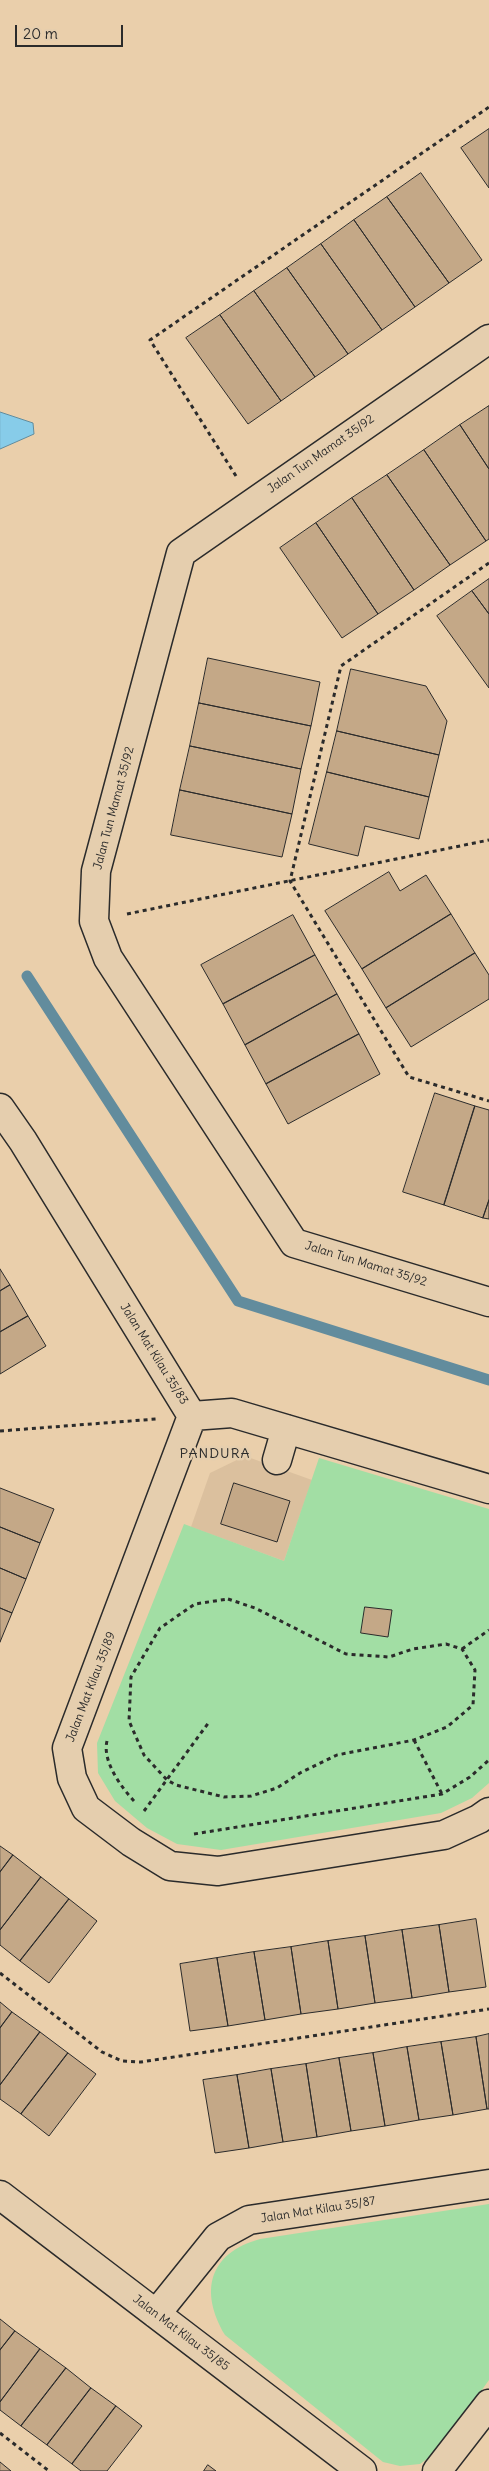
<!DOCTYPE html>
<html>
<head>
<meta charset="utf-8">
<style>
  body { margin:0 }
  #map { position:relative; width:489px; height:2471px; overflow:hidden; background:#eacfab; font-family:Delius,sans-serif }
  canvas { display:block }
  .scale { position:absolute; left:15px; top:25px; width:108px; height:22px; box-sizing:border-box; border:2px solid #2b2b2b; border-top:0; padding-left:6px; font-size:15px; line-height:18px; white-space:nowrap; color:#2b2b2b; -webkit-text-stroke:4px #e5ceae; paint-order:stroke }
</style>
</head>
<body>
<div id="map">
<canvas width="489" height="2471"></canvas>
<div class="scale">20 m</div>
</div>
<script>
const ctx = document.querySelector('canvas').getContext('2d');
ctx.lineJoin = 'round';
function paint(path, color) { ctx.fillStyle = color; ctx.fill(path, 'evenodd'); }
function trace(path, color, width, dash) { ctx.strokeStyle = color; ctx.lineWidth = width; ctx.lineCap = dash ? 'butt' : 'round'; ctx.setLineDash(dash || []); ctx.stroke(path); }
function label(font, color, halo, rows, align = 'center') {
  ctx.font = font + ' Delius,sans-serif'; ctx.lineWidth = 5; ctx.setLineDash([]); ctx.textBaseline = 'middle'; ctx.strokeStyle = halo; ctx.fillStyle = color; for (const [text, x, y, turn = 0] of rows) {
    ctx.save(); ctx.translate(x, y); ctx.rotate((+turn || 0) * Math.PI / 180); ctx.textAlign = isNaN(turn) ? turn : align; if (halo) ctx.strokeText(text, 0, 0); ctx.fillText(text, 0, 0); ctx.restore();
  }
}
const built = new Path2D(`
  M245 1456 312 1480 284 1561 191 1527 210 1473Z`);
const green = new Path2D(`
  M319 1458 489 1509V1783L472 1798 441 1813 221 1850 177 1844 147 1828 115 1801 98 1773 97 1743 184 1524 284 1561Z
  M489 2204V2380L438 2451 420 2464 400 2466 383 2462 225 2335C199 2291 209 2253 260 2239Z`);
const water = new Path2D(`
  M0 412 33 423 34 434 0 449Z`);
const stream = new Path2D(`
  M27 976 238 1301 489 1380`);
const building = new Path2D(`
  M489 129V188L461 148Z
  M421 173 482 260 449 283 387 197Z
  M387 197 449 283 415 307 354 220Z
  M354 220 415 307 382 330 321 244Z
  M321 244 382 330 348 354 287 268Z
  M287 268 348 354 315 377 254 291Z
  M254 291 315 377 281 401 220 315Z
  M220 315 281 401 248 424 186 338Z
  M489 406V469L460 425Z
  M460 425 489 469V539L486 541 424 450Z
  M424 450 486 541 450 565 387 475Z
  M387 475 450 565 414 590 352 498Z
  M352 498 414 590 378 614 316 523Z
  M316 523 378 614 342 638 280 548Z
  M489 579V614L472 591Z
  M472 591 489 614V688L437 616Z
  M208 658 320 682 311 726 199 703Z
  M351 669 426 686 447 721 439 755 337 731Z
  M199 703 311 726 301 769 190 746Z
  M337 731 439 755 429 797 327 772Z
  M190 746 301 769 292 814 180 790Z
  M327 772 429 797 419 839 365 826 358 856 309 844Z
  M180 790 292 814 282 857 171 835Z
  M389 872 400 891 426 875 451 914 362 969 325 911Z
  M451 914 475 953 386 1008 362 969Z
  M293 915 315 955 223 1004 201 965Z
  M475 953 489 975V999L411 1047 386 1008Z
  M315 955 337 994 245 1045 223 1004Z
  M337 994 359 1034 266 1084 245 1045Z
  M359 1034 380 1074 288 1124 266 1084Z
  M435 1093 475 1106 444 1205 403 1192Z
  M475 1106 489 1110V1200L483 1218 444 1205Z
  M489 1200V1219L483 1218Z
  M0 1269 10 1285 0 1291Z
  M10 1285 28 1316 0 1332V1291Z
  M28 1316 46 1346 0 1374V1332Z
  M234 1483 290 1501 277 1542 221 1524Z
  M0 1488 54 1509 40 1543 0 1527Z
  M0 1527 40 1543 26 1579 0 1568Z
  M0 1568 26 1579 12 1613 0 1608Z
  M365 1607 392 1610 388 1637 361 1633Z
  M0 1608 12 1613 0 1642Z
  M0 1846 13 1855 0 1872Z
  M13 1855 41 1877 0 1930V1872Z
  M41 1877 69 1899 20 1961 0 1945V1930Z
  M69 1899 97 1921 49 1983 20 1961Z
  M476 1919 486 1987 449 1992 439 1925Z
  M439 1925 449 1992 412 1998 402 1930Z
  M402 1930 412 1998 375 2003 365 1936Z
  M365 1936 375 2003 338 2009 328 1941Z
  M328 1941 338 2009 301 2014 291 1947Z
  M291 1947 301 2014 265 2020 254 1952Z
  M254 1952 265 2020 228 2026 217 1958Z
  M217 1958 228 2026 190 2031 180 1964Z
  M0 2002 12 2012 0 2028Z
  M12 2012 40 2032 0 2085V2028Z
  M40 2032 68 2053 21 2114 0 2099V2085Z
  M489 2034V2109H487L476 2037Z
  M476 2037 487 2109 453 2115 441 2042Z
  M441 2042 453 2115 419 2120 407 2047Z
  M407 2047 419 2120 385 2126 373 2053Z
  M68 2053 96 2074 49 2136 21 2114Z
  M373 2053 385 2126 351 2131 339 2058Z
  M339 2058 351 2131 317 2137 306 2064Z
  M306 2064 317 2137 283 2142 271 2069Z
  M271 2069 283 2142 249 2148 237 2075Z
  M237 2075 249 2148 215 2153 203 2080Z
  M0 2319 15 2331 0 2350Z
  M15 2331 40 2349 0 2402V2350Z
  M40 2349 66 2368 21 2426 0 2410V2402Z
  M66 2368 91 2388 47 2445 21 2426Z
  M91 2388 116 2406 72 2464 47 2445Z
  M116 2406 142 2426 107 2471H81L72 2464Z
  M0 2462 11 2471H0Z
  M208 2465 216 2471H204Z`);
const path = new Path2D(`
  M236 476 150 340 489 107
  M489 563 341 666 290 881 409 1077 489 1101
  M127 914 489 840
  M0 1431 156 1419
  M228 1599 255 1608 346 1654 389 1657 413 1649 446 1644 462 1649 475 1670 473 1705 447 1727 414 1740 337 1755 300 1773 277 1788 251 1796 224 1797 176 1785 167 1780 144 1755 129 1721 131 1677 160 1628 195 1604Z
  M462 1649 489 1630
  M414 1740 442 1794
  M107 1741C102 1761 121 1787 134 1801
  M144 1811 209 1722
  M194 1834 442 1794 470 1777 489 1760
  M0 1973 102 2052 122 2061 141 2062 489 2009
  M0 2433 49 2471`);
const minor = new Path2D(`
  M489 339 181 553 96 871 94 921 108 958 294 1243 489 1302
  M0 1108 23 1141 192 1416 232 1413 489 1489
  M192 1416 67 1748 72 1778 86 1808 131 1842 170 1866 218 1871 444 1835 479 1819 489 1812
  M277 1460 286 1429
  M0 2195 362 2471
  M156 2314 218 2237 249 2220 489 2184
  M437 2471 489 2404`);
const streetNames = [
  ["Jalan Tun Mamat 35/92",321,454,-35],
  ["Jalan Tun Mamat 35/92",114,808,-75],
  ["Jalan Tun Mamat 35/92",366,1264,17],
  ["Jalan Mat Kilau 35/83",154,1354,58],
  ["Jalan Mat Kilau 35/89",91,1687,-69],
  ["Jalan Mat Kilau 35/87",318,2210,-9],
  ["Jalan Mat Kilau 35/85",181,2333,37]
];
const neighbourhoodNames = [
  ["PANDURA",215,1454]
];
paint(built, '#dbc09e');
paint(green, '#a2dea4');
paint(water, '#87cce9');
trace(water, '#628c9d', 1);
trace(stream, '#628c9d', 11);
paint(building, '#c4a887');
trace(building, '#2b2b2b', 1);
trace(minor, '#2b2b2b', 31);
trace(path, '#2b2b2b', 3, [4, 4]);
trace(minor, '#e5ceae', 28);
label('12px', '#2b2b2b', '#e5ceae', streetNames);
ctx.letterSpacing = '1px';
label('14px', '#2b2b2b', '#e5ceae', neighbourhoodNames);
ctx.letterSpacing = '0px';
</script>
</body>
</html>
